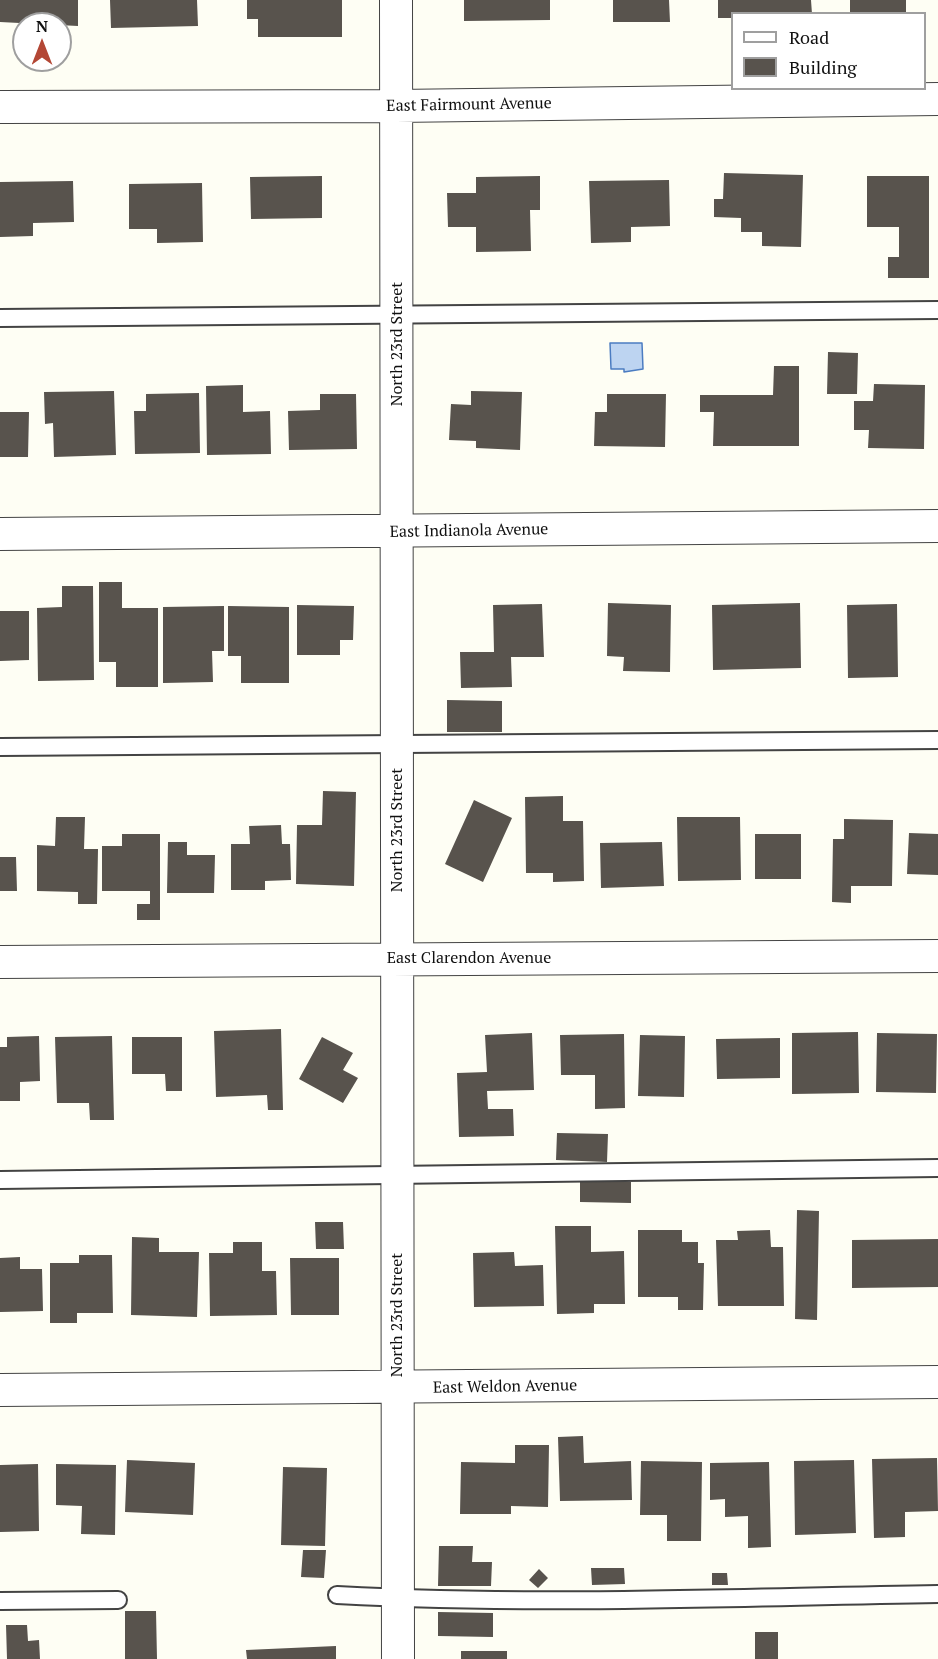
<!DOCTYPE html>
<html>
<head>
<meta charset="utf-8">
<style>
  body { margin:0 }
  #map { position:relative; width:938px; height:1659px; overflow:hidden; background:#fefef4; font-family:"PT Serif",serif }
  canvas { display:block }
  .legend { position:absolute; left:731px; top:12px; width:195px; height:78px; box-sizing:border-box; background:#fff; border:2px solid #9f9f9f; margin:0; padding:8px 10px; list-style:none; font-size:18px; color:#101010 }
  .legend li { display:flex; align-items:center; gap:12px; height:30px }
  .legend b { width:30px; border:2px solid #9f9f9f }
  .north { position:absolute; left:12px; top:12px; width:60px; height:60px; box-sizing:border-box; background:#fff; border:2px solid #9f9f9f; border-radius:50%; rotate:0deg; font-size:16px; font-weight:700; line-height:24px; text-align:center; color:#101010 }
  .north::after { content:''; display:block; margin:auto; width:21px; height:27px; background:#b34735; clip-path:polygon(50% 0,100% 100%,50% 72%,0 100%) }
</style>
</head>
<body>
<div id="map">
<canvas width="938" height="1659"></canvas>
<ul class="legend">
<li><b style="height:8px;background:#fff"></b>Road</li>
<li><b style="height:16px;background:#58534d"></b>Building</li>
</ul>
<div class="north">N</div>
</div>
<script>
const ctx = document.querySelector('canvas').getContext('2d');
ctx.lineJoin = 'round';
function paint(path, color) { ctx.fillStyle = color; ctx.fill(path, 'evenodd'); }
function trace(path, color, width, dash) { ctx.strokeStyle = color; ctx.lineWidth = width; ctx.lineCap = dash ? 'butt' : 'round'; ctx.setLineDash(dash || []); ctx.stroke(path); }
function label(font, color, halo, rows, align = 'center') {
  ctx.font = font + ' "PT Serif",serif'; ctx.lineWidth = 6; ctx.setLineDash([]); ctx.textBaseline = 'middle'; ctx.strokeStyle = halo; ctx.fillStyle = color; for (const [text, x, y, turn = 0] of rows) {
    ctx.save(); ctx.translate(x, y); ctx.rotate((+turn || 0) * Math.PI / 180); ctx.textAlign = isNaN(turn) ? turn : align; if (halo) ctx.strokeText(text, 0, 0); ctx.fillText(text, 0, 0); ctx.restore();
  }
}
const water = new Path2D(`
  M610 343H642L643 369 624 372V369H611Z`);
const building = new Path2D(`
  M0 0H78V26L0 22Z
  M110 0H197L198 26 111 28Z
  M247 0H342V37H258V19H247Z
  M464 0H550V20L464 21Z
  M613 0H669L670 22H613Z
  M718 0H811L812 14H732V18H718Z
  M850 0H906V14H850Z
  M724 173 803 175 801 247 762 246V232H741V218L714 217V199H723Z
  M322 176V218L251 219 250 177Z
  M540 176V210H530L531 251 476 252V227H448L447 193H476V177Z
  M867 176H929V278H888V257H899V227H867Z
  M669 180 670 226 631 227V242L591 243 589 181Z
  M73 181 74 222 33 223V236L0 237V182Z
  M202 183 203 242 157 243V229H129V184Z
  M828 352 858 353 857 394H827Z
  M774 366H799V446H713L714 412H700V395H773Z
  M874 384 925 385 924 449 868 448 869 430H854V401H873Z
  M243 385V412L270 411 271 454 207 455 206 386Z
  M114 391 116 455 54 457 53 423 45 424 44 392Z
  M471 391 522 392 520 450 476 448V441L449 440 451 404 471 405Z
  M199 393 200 453 135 454 134 411H146V394Z
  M320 394H356L357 449 289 450 288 411 320 410Z
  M607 394H666L665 447 594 446 595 412H607Z
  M0 412H29L28 457H0Z
  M99 582H122V608H158V687H116V662H99Z
  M62 586H93L94 680 38 681 37 608 62 607Z
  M608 603 671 605 670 672 623 671 624 657 607 656Z
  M800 603 801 668 713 670 712 605Z
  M542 604 544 657H511L512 687 461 688 460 652H494L493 605Z
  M897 604 898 677 848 678 847 605Z
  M297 605 354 606 353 640H340V655H297Z
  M224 606V651H212L213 682 163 683V607Z
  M228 606 289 607V683H241V656H228Z
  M0 611H29V660L0 661Z
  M447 700 502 701V732H447Z
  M323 791 356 792 354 886 296 884 297 825H322Z
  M563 796V821H583L584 881 553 882V873H526L525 797Z
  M474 800 512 818 483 882 445 864Z
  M56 817H85L84 849H98L97 904H78V892L37 891V845L55 846Z
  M677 817H740L741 880 678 881Z
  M844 819 893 820 892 886H851V903L832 902 833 839H844Z
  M281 825 282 844H290L291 880 265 881V890H231V844H250L249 826Z
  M909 833 938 834V875L907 874Z
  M122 834H160V920H137V904H150V891H102V846H122Z
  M755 834H801V879H755Z
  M168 842H187V855H215L214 893H167Z
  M662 842 664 886 601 888 600 843Z
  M0 857H16L17 891H0Z
  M281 1029 283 1110H268L267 1095 216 1097 214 1031Z
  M858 1032 859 1093 792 1094V1033Z
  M532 1033 534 1090 487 1091 488 1109H513L514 1136 459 1137 457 1073 487 1072 485 1035Z
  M877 1033 937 1034 936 1093 876 1092Z
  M624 1034 625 1108 595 1109V1075H561L560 1035Z
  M640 1035 685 1036 684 1097 638 1096Z
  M39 1036 40 1081 20 1082V1101H0V1047H7V1037Z
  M112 1036 114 1120H90L89 1103H57L55 1037Z
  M132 1037H182V1091H166L165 1074H132Z
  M322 1037 353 1053 343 1070 358 1078 343 1103 299 1079Z
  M780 1038V1078L717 1079 716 1039Z
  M557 1133 608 1134 607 1162 556 1160Z
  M580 1181 631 1182V1203L580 1202Z
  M797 1210 819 1211 817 1320 795 1319Z
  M315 1222H343L344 1249H316Z
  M555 1226H591V1252L624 1251 625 1304H594V1313L557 1314Z
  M638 1230H682V1242H698V1263H704L703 1310H678V1297H638Z
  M770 1230 771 1247H783L784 1306H718L716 1240H738L737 1231Z
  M132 1237 159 1238V1252H199L197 1317 131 1315Z
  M938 1239V1287L852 1288V1240Z
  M233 1242H262V1271H276L277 1315 210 1316 209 1253H233Z
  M514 1252 515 1266 543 1265 544 1306 474 1307 473 1253Z
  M79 1255H112L113 1313H77V1323H50V1263H79Z
  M20 1257V1269H42L43 1311 0 1312V1258Z
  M290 1258H339V1315H291Z
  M583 1436 584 1463 631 1461 632 1500 560 1501 558 1437Z
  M515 1445H549L548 1507 511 1506V1514H460L461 1462 515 1463Z
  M937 1458 938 1511 905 1512V1537L874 1538 872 1459Z
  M127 1460 195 1463 193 1515 125 1512Z
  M854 1460 856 1533 795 1535 794 1461Z
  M641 1461 702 1462 701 1541H667V1515H640Z
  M769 1462 771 1547 748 1548V1516L725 1517V1499L710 1500V1463Z
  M38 1464 39 1531 0 1532V1465Z
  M56 1464 116 1465 115 1535 81 1534 82 1506 56 1505Z
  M283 1467 327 1468 325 1546 281 1545Z
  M439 1546H473L472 1562H492L491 1586H438Z
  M303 1550H326L324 1578 301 1577Z
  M591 1568H624L625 1584 592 1585Z
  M539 1569 548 1578 538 1588 529 1580Z
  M712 1573H727L728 1585H712Z
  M125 1611H156L157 1659H125Z
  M438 1612 493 1613V1637L438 1636Z
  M6 1625H27L28 1641 39 1640 40 1659H7Z
  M755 1632H778V1659H755Z
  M336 1646V1659H247L246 1650Z
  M461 1651H507V1659H461Z`);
const service = new Path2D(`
  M0 318 938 310
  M0 747 938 740
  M0 1180 938 1168
  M337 1595C537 1606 738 1597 938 1594
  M0 1601 118 1600`);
const minor = new Path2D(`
  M396 0 398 1659
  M0 107 396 106 938 99
  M0 534 938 526
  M0 962 938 956
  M0 1390 938 1382`);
const streetNames = [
  ["East Fairmount Avenue",469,105,-1],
  ["North 23rd Street",397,344,-90],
  ["East Indianola Avenue",469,531,-1],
  ["North 23rd Street",397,830,-90],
  ["East Clarendon Avenue",469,958],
  ["North 23rd Street",397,1315,-90],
  ["East Weldon Avenue",505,1387,-1]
];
paint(water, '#bdd4f1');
trace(water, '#4b7cc1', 1.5);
paint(building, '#58534d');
trace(service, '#434343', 20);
trace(minor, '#434343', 34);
trace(service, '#fff', 16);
trace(minor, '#fff', 32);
label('16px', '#101010', '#fff', streetNames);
</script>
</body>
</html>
